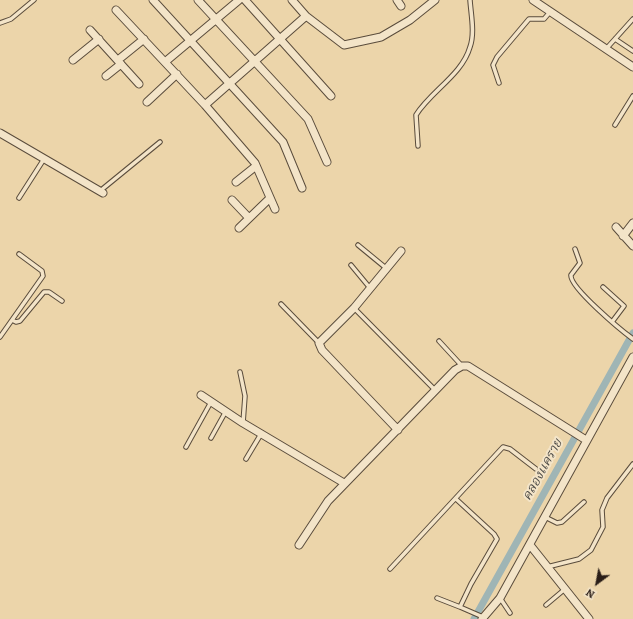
<!DOCTYPE html>
<html>
<head>
<meta charset="utf-8">
<style>
  body { margin:0 }
  #map { position:relative; width:633px; height:619px; overflow:hidden; background:#ecd5aa; font-family:Alegreya,serif }
  canvas { display:block }
  .north { position:absolute; left:577px; top:563px; width:40px; height:40px; -webkit-text-stroke:3px #f3e4c8; paint-order:stroke; rotate:212deg; font-size:11px; font-weight:700; line-height:16px; text-align:center; color:#2a1e18 }
  .north::after { content:''; display:block; margin:auto; width:14px; height:18px; background:#2a1e18; clip-path:polygon(50% 0,100% 100%,50% 72%,0 100%) }
</style>
</head>
<body>
<div id="map">
<canvas width="633" height="619"></canvas>
<div class="north">N</div>
</div>
<script>
const ctx = document.querySelector('canvas').getContext('2d');
ctx.lineJoin = 'round';
function trace(path, color, width, dash) { ctx.strokeStyle = color; ctx.lineWidth = width; ctx.lineCap = dash ? 'butt' : 'round'; ctx.setLineDash(dash || []); ctx.stroke(path); }
function label(font, color, halo, rows, align = 'center') {
  ctx.font = font + ' Alegreya,"Noto Serif Thai",serif'; ctx.lineWidth = 4; ctx.setLineDash([]); ctx.textBaseline = 'middle'; ctx.strokeStyle = halo; ctx.fillStyle = color; for (const [text, x, y, turn = 0] of rows) {
    ctx.save(); ctx.translate(x, y); ctx.rotate((+turn || 0) * Math.PI / 180); ctx.textAlign = isNaN(turn) ? turn : align; if (halo) ctx.strokeText(text, 0, 0); ctx.fillText(text, 0, 0); ctx.restore();
  }
}
const canal = new Path2D(`
  M474 619 633 333`);
const lane = new Path2D(`
  M0 23 11 19 34 0
  M615 39 633 51
  M606 49 633 19
  M499 83 493 65 497 57 529 19H544L550 12
  M615 125 633 96
  M418 146 416 115C431 91 462 75 470 47 475 33 471 15 470 0
  M100 191 160 142
  M19 198 44 159
  M358 245 386 268
  M575 249 580 263 571 275C569 287 622 331 633 339
  M351 265 370 288
  M603 287 624 306 612 322
  M281 304 319 343
  M354 308 435 390
  M12 320 16 322 20 321 44 292H49L62 301
  M0 337 43 276 42 271 19 254
  M439 341 462 366
  M240 372 245 396 243 423
  M211 438 226 411
  M186 447 211 402
  M246 459 261 434
  M456 499 494 534 497 539 471 584 460 607 483 617
  M545 517 557 523 562 522 584 502
  M547 567 579 559 591 550 603 527 602 510 607 498 633 464
  M390 569 503 447 510 449 536 469
  M437 598 460 607
  M500 598 510 613
  M546 605 565 589`);
const street = new Path2D(`
  M153 0 283 142 302 188
  M198 0 308 119 327 162
  M245 0 331 96
  M292 0 306 16
  M397 0 401 6
  M533 0 633 67
  M116 10 205 105 255 163 275 209
  M90 30 139 84
  M73 60 99 39
  M118 60 144 39
  M165 62 239 0
  M106 76 121 64
  M147 102 177 74
  M205 105 306 16 344 45 381 37 410 20 435 0
  M0 133 103 193
  M236 182 256 166
  M232 200 249 218
  M616 227 633 246
  M239 228 270 198
  M623 236 633 223
  M201 395 243 423 344 483
  M398 430 322 350 319 343 354 308 401 251
  M299 545 328 501 455 370 462 366H468L586 440
  M530 545 589 619
  M482 619 500 598 633 357`);
const waterNames = [
  ["คลองเเคราย",543,470,-61]
];
trace(canal, '#9fb5b5', 7);
trace(lane, '#5a4c3c', 5.5);
trace(street, '#5a4c3c', 9);
trace(lane, '#f3e4c8', 3.5);
trace(street, '#f3e4c8', 7);
label('italic 13px', '#4d4b47', '#f3e4c8', waterNames);
</script>
</body>
</html>
